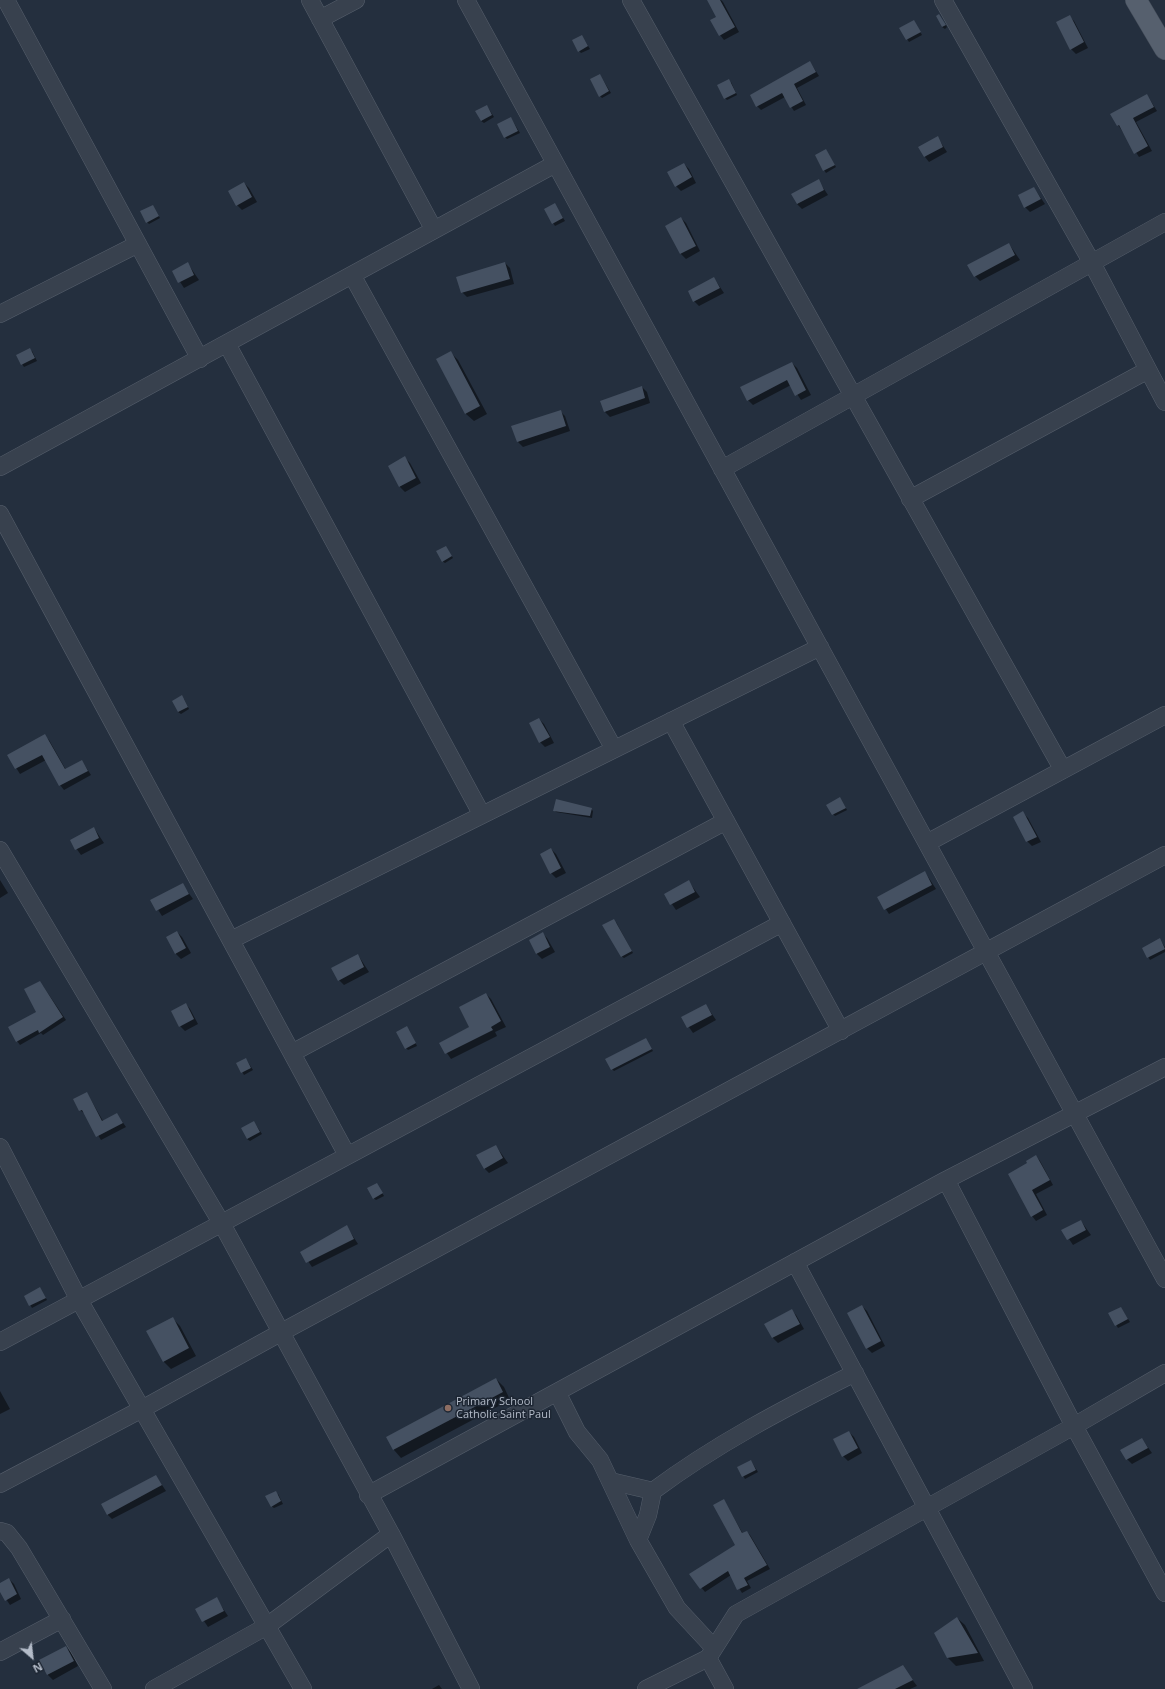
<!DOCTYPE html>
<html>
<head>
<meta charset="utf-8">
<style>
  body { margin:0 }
  #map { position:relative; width:1165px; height:1689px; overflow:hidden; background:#242f3e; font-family:"Open Sans",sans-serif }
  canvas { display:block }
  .north { position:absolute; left:12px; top:1637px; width:40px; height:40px; -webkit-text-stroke:3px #1d2633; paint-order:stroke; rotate:152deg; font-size:11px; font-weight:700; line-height:16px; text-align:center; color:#b4bcc9 }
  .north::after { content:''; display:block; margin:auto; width:14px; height:18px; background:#b4bcc9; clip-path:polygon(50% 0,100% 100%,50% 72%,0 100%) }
</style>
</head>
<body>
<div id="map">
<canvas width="1165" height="1689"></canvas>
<div class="north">N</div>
</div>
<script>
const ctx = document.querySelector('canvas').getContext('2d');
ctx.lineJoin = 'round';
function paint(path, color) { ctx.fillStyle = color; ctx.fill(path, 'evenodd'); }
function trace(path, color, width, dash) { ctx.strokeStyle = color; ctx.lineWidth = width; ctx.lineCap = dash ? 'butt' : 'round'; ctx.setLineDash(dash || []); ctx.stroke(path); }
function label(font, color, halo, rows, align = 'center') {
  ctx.font = font + ' "Open Sans",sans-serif'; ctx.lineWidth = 3; ctx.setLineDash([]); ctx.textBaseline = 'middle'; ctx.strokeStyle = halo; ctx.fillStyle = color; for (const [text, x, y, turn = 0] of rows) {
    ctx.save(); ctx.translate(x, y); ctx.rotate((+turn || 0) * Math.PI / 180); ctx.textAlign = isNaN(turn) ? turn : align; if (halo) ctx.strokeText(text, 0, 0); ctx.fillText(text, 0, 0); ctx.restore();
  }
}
const shadow = new Path2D(`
  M713 0H721L723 2 739 32 724 40 720 35Z
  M939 15 947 27 945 29 942 27Z
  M1069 16 1074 21 1088 48 1076 54 1071 49Z
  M914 21 922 35 909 42 900 28Z
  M582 36 590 49 581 53 579 51Z
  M810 62 819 76 797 88 806 105 794 111 785 97 761 110 757 106Z
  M600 75 611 93 602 98 600 96Z
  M731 82 737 95 727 100 725 98Z
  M1147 95 1157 111 1136 122 1152 151 1139 157 1111 114Z
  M487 106 494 117 484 123 481 121Z
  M511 118 520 133 507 139 505 137Z
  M938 138 947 152 929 162 925 157Z
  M826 150 836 167 826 173 824 170Z
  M684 164 689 169 696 183 681 191 676 186Z
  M818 180 828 195 802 209 797 204Z
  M244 183 249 188 257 202 242 210 237 205Z
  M1034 188 1045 204 1030 212 1025 207Z
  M555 205 565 221 555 226 545 210Z
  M153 206 160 218 149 224 147 222Z
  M681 218 686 223 700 251 686 259 681 254 666 226Z
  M1009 244 1020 260 980 281 975 276Z
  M505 263 510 268 514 284 467 297 462 292Z
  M188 264 199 280 184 288 173 271Z
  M714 278 724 293 699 306 694 301Z
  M32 351 37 361 24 367 17 356Z
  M451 353 458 360 487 414 474 421 466 414 437 360Z
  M792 363 797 368 811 395 801 400 791 385 753 405 748 400 741 387Z
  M642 387 647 392 650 403 610 417 605 412Z
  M560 411 565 416 570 431 523 447 518 442Z
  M405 458 410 463 421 483 405 492 400 487 389 466Z
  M446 547 453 558 445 563 442 561Z
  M184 699 189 709 181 714 178 712Z
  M539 719 544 724 554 743 545 747 540 742Z
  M44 736 49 740 66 770 82 761 91 775 64 790 60 785 46 760 20 774 8 755Z
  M840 798 847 810 835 816 833 814Z
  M591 809 593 811 592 818 556 812 554 810Z
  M1023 813 1028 818 1041 842 1032 846 1027 841Z
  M94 828 104 843 81 855 71 841Z
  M551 849 556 854 566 873 556 878 551 873Z
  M925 872 936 889 889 914 878 897Z
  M0 880 8 893 0 898Z
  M689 882 700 897 676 910 665 894Z
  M182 884 193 899 162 916 152 900Z
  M616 922 633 953 624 958 621 956Z
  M177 932 182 937 191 953 181 959 176 954 167 938Z
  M542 933 547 938 555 952 542 959 537 954 530 940Z
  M1160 940 1165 947V952L1150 960 1143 948Z
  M358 955 369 972 344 985 339 980Z
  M43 986 66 1020 43 1035 41 1033 20 1045 17 1041 37 1013Z
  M486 994 491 999 506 1027 495 1032 497 1036 451 1059 440 1043 470 1027Z
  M186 1004 190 1009 198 1024 185 1031 180 1026Z
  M706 1005 716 1020 693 1033 682 1017Z
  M409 1030 417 1046 408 1050 406 1048Z
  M646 1040 653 1051 614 1071 612 1069Z
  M246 1059 253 1070 244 1075 237 1063Z
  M87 1093 103 1121 117 1114 126 1127 101 1140 85 1114 80 1110Z
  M254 1122 262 1134 250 1141 247 1139Z
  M496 1146 508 1163 489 1173 484 1168Z
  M1036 1156 1040 1161 1053 1185 1036 1194 1047 1215 1036 1221 1032 1216 1029 1164Z
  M377 1184 384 1196 376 1200 373 1198Z
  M1081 1221 1091 1235 1073 1245 1063 1230Z
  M347 1227 358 1244 312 1267 302 1252Z
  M40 1288 47 1300 32 1308 25 1296Z
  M862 1306 867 1311 885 1346 872 1353 867 1348Z
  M1121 1308 1130 1322 1118 1328 1110 1314Z
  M791 1310 796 1315 804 1329 778 1343 773 1338 765 1324Z
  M172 1318 180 1326 196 1356 171 1369 163 1361Z
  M496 1379 504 1387 510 1400 401 1458 394 1450 387 1437Z
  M0 1391 10 1409 0 1414Z
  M849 1432 854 1437 862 1453 848 1461 843 1456Z
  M1142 1439 1152 1453 1132 1464 1127 1459Z
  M751 1461 758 1472 745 1479 738 1467Z
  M156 1476 166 1491 112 1519 107 1514Z
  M278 1494 283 1504 274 1508 271 1506Z
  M724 1500 743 1534 747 1532 750 1535 770 1569 747 1581 751 1588 742 1593 731 1575 705 1592 691 1575 737 1545Z
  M9 1579 14 1584 21 1599 10 1605 0 1590V1584Z
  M216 1598 228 1616 208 1627 196 1609Z
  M957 1618 965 1625 984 1661 956 1666 948 1658Z
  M66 1647 71 1652 78 1666 53 1680 48 1675 41 1661Z
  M902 1666 917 1686 910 1689H859Z
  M439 1685 442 1689H432Z`);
const building = new Path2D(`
  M707 0H720L735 27 719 36 710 20 716 17Z
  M939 14 946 25 942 27 936 16Z
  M1070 15 1084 42 1070 50 1056 22Z
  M914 20 921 32 906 40 899 28Z
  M582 35 588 46 578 52 572 40Z
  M810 61 816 72 794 84 803 101 790 108 782 93 756 107 750 95Z
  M600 74 609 91 599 97 590 79Z
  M729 79 736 93 724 99 717 85Z
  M1147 94 1154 107 1133 118 1148 146 1134 154 1119 125 1117 126 1110 114Z
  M487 105 492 115 481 121 475 111Z
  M511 117 518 131 504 138 497 124Z
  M938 136 943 147 924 157 918 147Z
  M826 149 835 165 823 171 815 155Z
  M684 163 692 177 675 187 667 172Z
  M819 179 824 190 797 204 791 194Z
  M244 182 252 197 236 206 228 191Z
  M1034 187 1041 199 1024 208 1018 195Z
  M555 203 563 218 552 224 544 209Z
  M153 205 159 216 146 223 140 211Z
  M681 217 696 246 680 254 665 226Z
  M1009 243 1015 255 974 277 967 265Z
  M188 262 194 275 178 283 172 271Z
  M505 262 510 279 461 293 456 277Z
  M714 277 720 288 693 302 688 291Z
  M30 348 35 358 21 365 16 355Z
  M451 351 480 406 465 414 436 359Z
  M792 362 806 390 795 396 787 380 747 401 740 387Z
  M642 386 645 398 604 412 600 401Z
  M561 410 566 426 517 442 511 426Z
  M405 456 416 478 399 487 388 466Z
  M446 546 452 556 442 562 436 551Z
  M182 695 188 707 178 712 172 701Z
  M539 718 550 737 539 743 529 723Z
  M45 734 65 769 82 760 88 771 59 786 42 755 15 769 7 755Z
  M840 797 846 808 832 815 826 805Z
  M556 799 592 808 590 816 553 811Z
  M1023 811 1037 837 1026 842 1013 817Z
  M94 827 99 838 75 850 70 840Z
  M551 848 561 868 550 874 540 854Z
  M925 871 932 885 884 910 877 897Z
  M689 880 695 892 670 905 664 894Z
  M183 883 189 894 156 911 150 900Z
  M614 919 632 951 621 957 602 925Z
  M177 931 186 948 175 954 166 937Z
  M543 932 550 947 536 954 529 940Z
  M1160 938 1165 949 1147 958 1142 948Z
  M358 954 364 967 338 981 331 968Z
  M40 981 63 1017 39 1033 38 1030 16 1042 8 1027 36 1012 24 989Z
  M486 993 501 1021 491 1027 493 1030 445 1054 439 1043 469 1027 459 1007Z
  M186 1003 194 1019 179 1027 171 1011Z
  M706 1004 712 1015 687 1028 681 1017Z
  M407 1026 416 1043 405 1049 396 1032Z
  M646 1038 652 1049 611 1070 605 1059Z
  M246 1058 251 1068 241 1073 236 1063Z
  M87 1092 102 1121 117 1113 123 1123 96 1137 82 1110 79 1111 73 1099Z
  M254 1121 260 1132 247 1139 241 1128Z
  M496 1145 503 1158 484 1169 476 1155Z
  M1036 1155 1050 1180 1032 1190 1043 1210 1031 1217 1008 1174 1027 1163 1026 1161Z
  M377 1183 383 1193 373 1199 367 1188Z
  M1081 1220 1086 1230 1067 1240 1061 1230Z
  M347 1225 354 1239 306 1263 300 1252Z
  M40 1287 46 1298 29 1306 24 1296Z
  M862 1305 881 1341 866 1349 847 1313Z
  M1121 1307 1128 1319 1115 1326 1108 1313Z
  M792 1309 800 1324 772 1338 764 1324Z
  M173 1317 189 1348 163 1362 146 1331Z
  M496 1378 503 1392 393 1450 386 1437Z
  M849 1431 858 1448 842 1457 833 1439Z
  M1142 1438 1148 1448 1126 1460 1120 1450Z
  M751 1460 756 1470 742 1477 737 1467Z
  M156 1475 162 1485 107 1515 101 1504Z
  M276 1491 281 1501 271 1507 265 1496Z
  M724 1499 742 1533 747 1531 767 1565 744 1578 748 1585 737 1590 728 1571 700 1589 689 1574 735 1545 713 1505Z
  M9 1578 17 1594 5 1601 0 1592V1583Z
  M217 1597 224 1611 202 1622 195 1609Z
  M957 1617 978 1653 947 1658 934 1633Z
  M66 1646 74 1661 47 1675 39 1660Z
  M903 1665 913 1680 895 1689H857Z`);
const minor = new Path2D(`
  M6 0 200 359
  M310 0 434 230
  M466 0 1165 1279
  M631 0 1063 770
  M943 0 1092 263 1165 402
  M320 19 356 0
  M352 275 614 749
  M0 314 138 244
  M227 344 482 815
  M0 467 555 164
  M722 469 1165 222
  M910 499 1148 370
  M0 514 347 1155
  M671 721 841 1031
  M927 843 1165 715
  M0 850 222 1224 391 1534 471 1689
  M231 940 820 647
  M292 1053 726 821
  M0 1147 79 1300 303 1689
  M946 1180 1074 1426 1165 1593
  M795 1262 1024 1689
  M0 1342 782 923
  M557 1392 577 1432 600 1460 638 1540
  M610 1481 653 1491
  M0 1484 142 1409 280 1333 1165 855
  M368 1495 946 1180 1165 1067
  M0 1531 7 1533 19 1548 103 1689
  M714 1648 677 1608 638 1540 648 1515 653 1491C716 1444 785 1408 855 1373
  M0 1652 62 1619
  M708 1658 725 1689
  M154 1689 267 1626 391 1534
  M646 1689 708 1658 736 1614 1074 1426 1165 1373`);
const major = new Path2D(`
  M1136 0 1165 49`);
const markers = [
  [448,1408,4,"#8d6e63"]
];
const poiNames = [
  ["Primary School",456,1402],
  ["Catholic Saint Paul",456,1415]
];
paint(shadow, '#0007');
paint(building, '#455162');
trace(minor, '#565f6c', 18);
trace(major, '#414a57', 22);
trace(minor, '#38414e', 17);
trace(major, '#56606e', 21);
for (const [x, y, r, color] of markers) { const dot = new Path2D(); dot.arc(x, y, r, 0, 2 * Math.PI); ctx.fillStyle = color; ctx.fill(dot); trace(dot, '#1d2633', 1.5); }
label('11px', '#b4bcc9', '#1d2633', poiNames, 'left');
</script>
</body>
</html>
